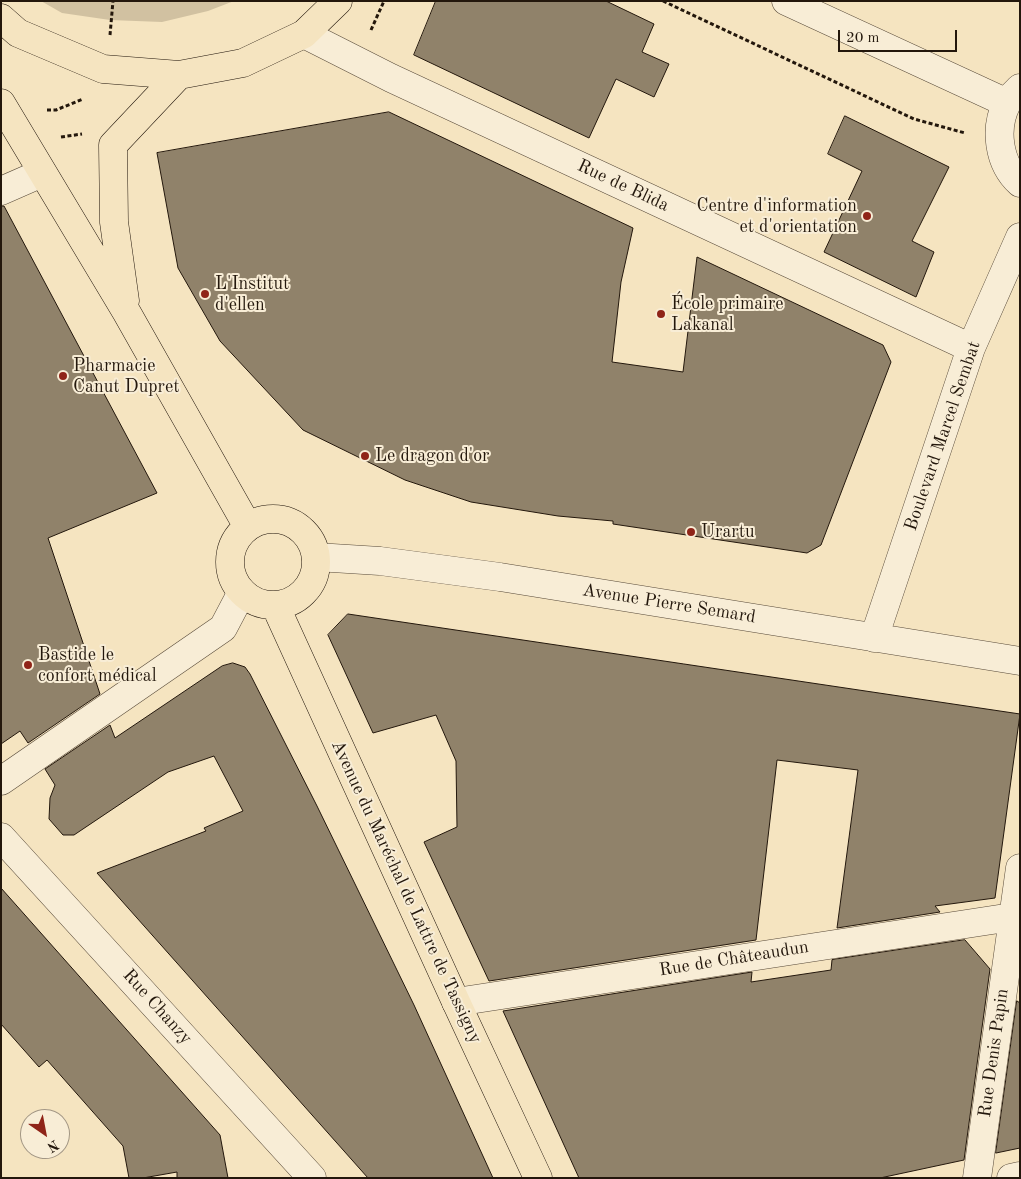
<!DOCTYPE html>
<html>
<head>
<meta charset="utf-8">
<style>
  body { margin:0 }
  #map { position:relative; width:1021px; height:1179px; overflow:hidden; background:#f5e4c0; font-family:"Old Standard TT",serif }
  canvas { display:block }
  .frame { position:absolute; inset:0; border:2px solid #23170c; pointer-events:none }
  .north { position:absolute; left:20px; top:1109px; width:50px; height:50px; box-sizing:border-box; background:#f8edd6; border:1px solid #a39785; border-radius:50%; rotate:147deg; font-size:14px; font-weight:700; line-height:20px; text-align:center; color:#23170c }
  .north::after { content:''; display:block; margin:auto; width:18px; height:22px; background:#8f2418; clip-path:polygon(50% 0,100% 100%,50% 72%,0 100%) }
  .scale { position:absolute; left:838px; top:30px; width:119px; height:22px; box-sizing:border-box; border:2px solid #23170c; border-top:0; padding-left:6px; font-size:15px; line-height:18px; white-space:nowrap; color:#23170c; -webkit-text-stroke:4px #f8edd6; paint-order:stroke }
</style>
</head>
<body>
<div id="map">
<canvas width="1021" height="1179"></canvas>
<div class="frame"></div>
<div class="north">N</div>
<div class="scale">20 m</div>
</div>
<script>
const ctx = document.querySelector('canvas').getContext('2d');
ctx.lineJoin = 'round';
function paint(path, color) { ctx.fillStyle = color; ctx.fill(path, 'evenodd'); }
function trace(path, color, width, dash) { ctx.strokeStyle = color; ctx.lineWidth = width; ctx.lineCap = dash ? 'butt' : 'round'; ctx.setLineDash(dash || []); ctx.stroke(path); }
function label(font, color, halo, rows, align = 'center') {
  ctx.font = font + ' "Old Standard TT",serif'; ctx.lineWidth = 4; ctx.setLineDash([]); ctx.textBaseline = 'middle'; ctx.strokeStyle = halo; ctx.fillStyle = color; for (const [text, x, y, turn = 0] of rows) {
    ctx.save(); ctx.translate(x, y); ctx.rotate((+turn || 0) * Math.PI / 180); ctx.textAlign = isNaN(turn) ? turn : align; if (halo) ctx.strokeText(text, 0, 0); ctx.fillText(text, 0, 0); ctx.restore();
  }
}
const green = new Path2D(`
  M41 1H234L208 11 162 22 110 20 62 13Z`);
const building = new Path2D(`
  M436 1H606L654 24 642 52 669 64 654 97 616 79 589 138 414 55Z
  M389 112 633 228 621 282 612 362 683 372 697 257 883 345 891 362 821 545 807 553 613 524V521L558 516 471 502 405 480 303 430 220 341 178 268 157 153Z
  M845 116 949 167 912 241 934 252 916 297 824 252 862 171 828 154Z
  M1 206H4L157 493 48 538 100 694 28 743 20 731 1 744Z
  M348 614 1020 714 995 898 935 906 940 912 837 928 858 770 777 760 756 940 489 981 424 842 457 827 456 761 436 715 373 733 328 635Z
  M233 663 245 667 250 674 317 806 414 1005 493 1178H368L97 873 206 831 204 828 243 811 214 756 168 772 74 835H63L49 819 50 798 55 785 45 769 110 725 115 738 222 666Z
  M1 888 220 1135 228 1178H177V1172L143 1178H129L123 1146 47 1060 39 1067 1 1024Z
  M965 940 990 969 964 1160 880 1178H579L503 1011 752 972 751 982 831 970 832 960Z
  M1017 1001 1020 1003V1148L996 1153Z`);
const path = new Path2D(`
  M663 1 914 119 965 133
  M371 30 384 1
  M110 35 113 1
  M47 110H56L83 99
  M61 137 82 134`);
const minor = new Path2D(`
  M786 1 1007 103
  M304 34 391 78 971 348
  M1020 88C1016 92 1010 97 1007 103 994 128 998 163 1020 183
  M1 191 42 173
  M316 557 380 561 500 577 1020 661
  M874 638 971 348 1020 237
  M1 781 223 628 242 592
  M1 837 312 1178
  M456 1002 1012 917
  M977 1178 1020 868
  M1011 1178 1020 1176`);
const major = new Path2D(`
  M1 18 18 33 103 69 179 75 243 63 304 34 338 1
  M1 103 127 313 248 527
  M125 301 114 222 113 145 179 75
  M230 562a43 43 0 1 1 86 0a43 43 0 1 1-86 0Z
  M275 605 456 1002 538 1178`);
const markers = [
  [867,216,5,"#8f2418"],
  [205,294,5,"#8f2418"],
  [661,314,5,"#8f2418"],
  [63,376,5,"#8f2418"],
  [365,456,5,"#8f2418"],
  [691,532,5,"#8f2418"],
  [28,665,5,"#8f2418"]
];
const streetNames = [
  ["Rue de Blida",623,186,25],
  ["Boulevard Marcel Sembat",943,436,-71],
  ["Avenue Pierre Semard",669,604,9],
  ["Avenue du Maréchal de Lattre de Tassigny",406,892,65],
  ["Rue de Châteaudun",734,959,-9],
  ["Rue Chanzy",157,1007,48],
  ["Rue Denis Papin",994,1053,-82]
];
const poiNames = [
  ["Centre d'information",857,206,"right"],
  ["et d'orientation",857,227,"right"],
  ["L'Institut",215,284],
  ["d'ellen",215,305],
  ["École primaire",671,304],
  ["Lakanal",671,325],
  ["Pharmacie",73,366],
  ["Canut Dupret",73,387],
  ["Le dragon d'or",375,456],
  ["Urartu",701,532],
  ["Bastide le",38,655],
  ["confort médical",38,676]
];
paint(green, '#d1c1a1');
paint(building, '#90826a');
trace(building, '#23170c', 1);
trace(minor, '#584a39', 29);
trace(major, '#23170c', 29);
trace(path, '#23170c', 3, [4, 2.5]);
trace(minor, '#f8edd6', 28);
trace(major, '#f5e4c0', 28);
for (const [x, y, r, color] of markers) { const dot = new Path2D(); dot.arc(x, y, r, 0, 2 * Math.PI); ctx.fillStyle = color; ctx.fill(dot); trace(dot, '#f8edd6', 2); }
label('18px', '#23170c', '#f8edd6', streetNames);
label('18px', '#23170c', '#f8edd6', poiNames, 'left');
</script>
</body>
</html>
